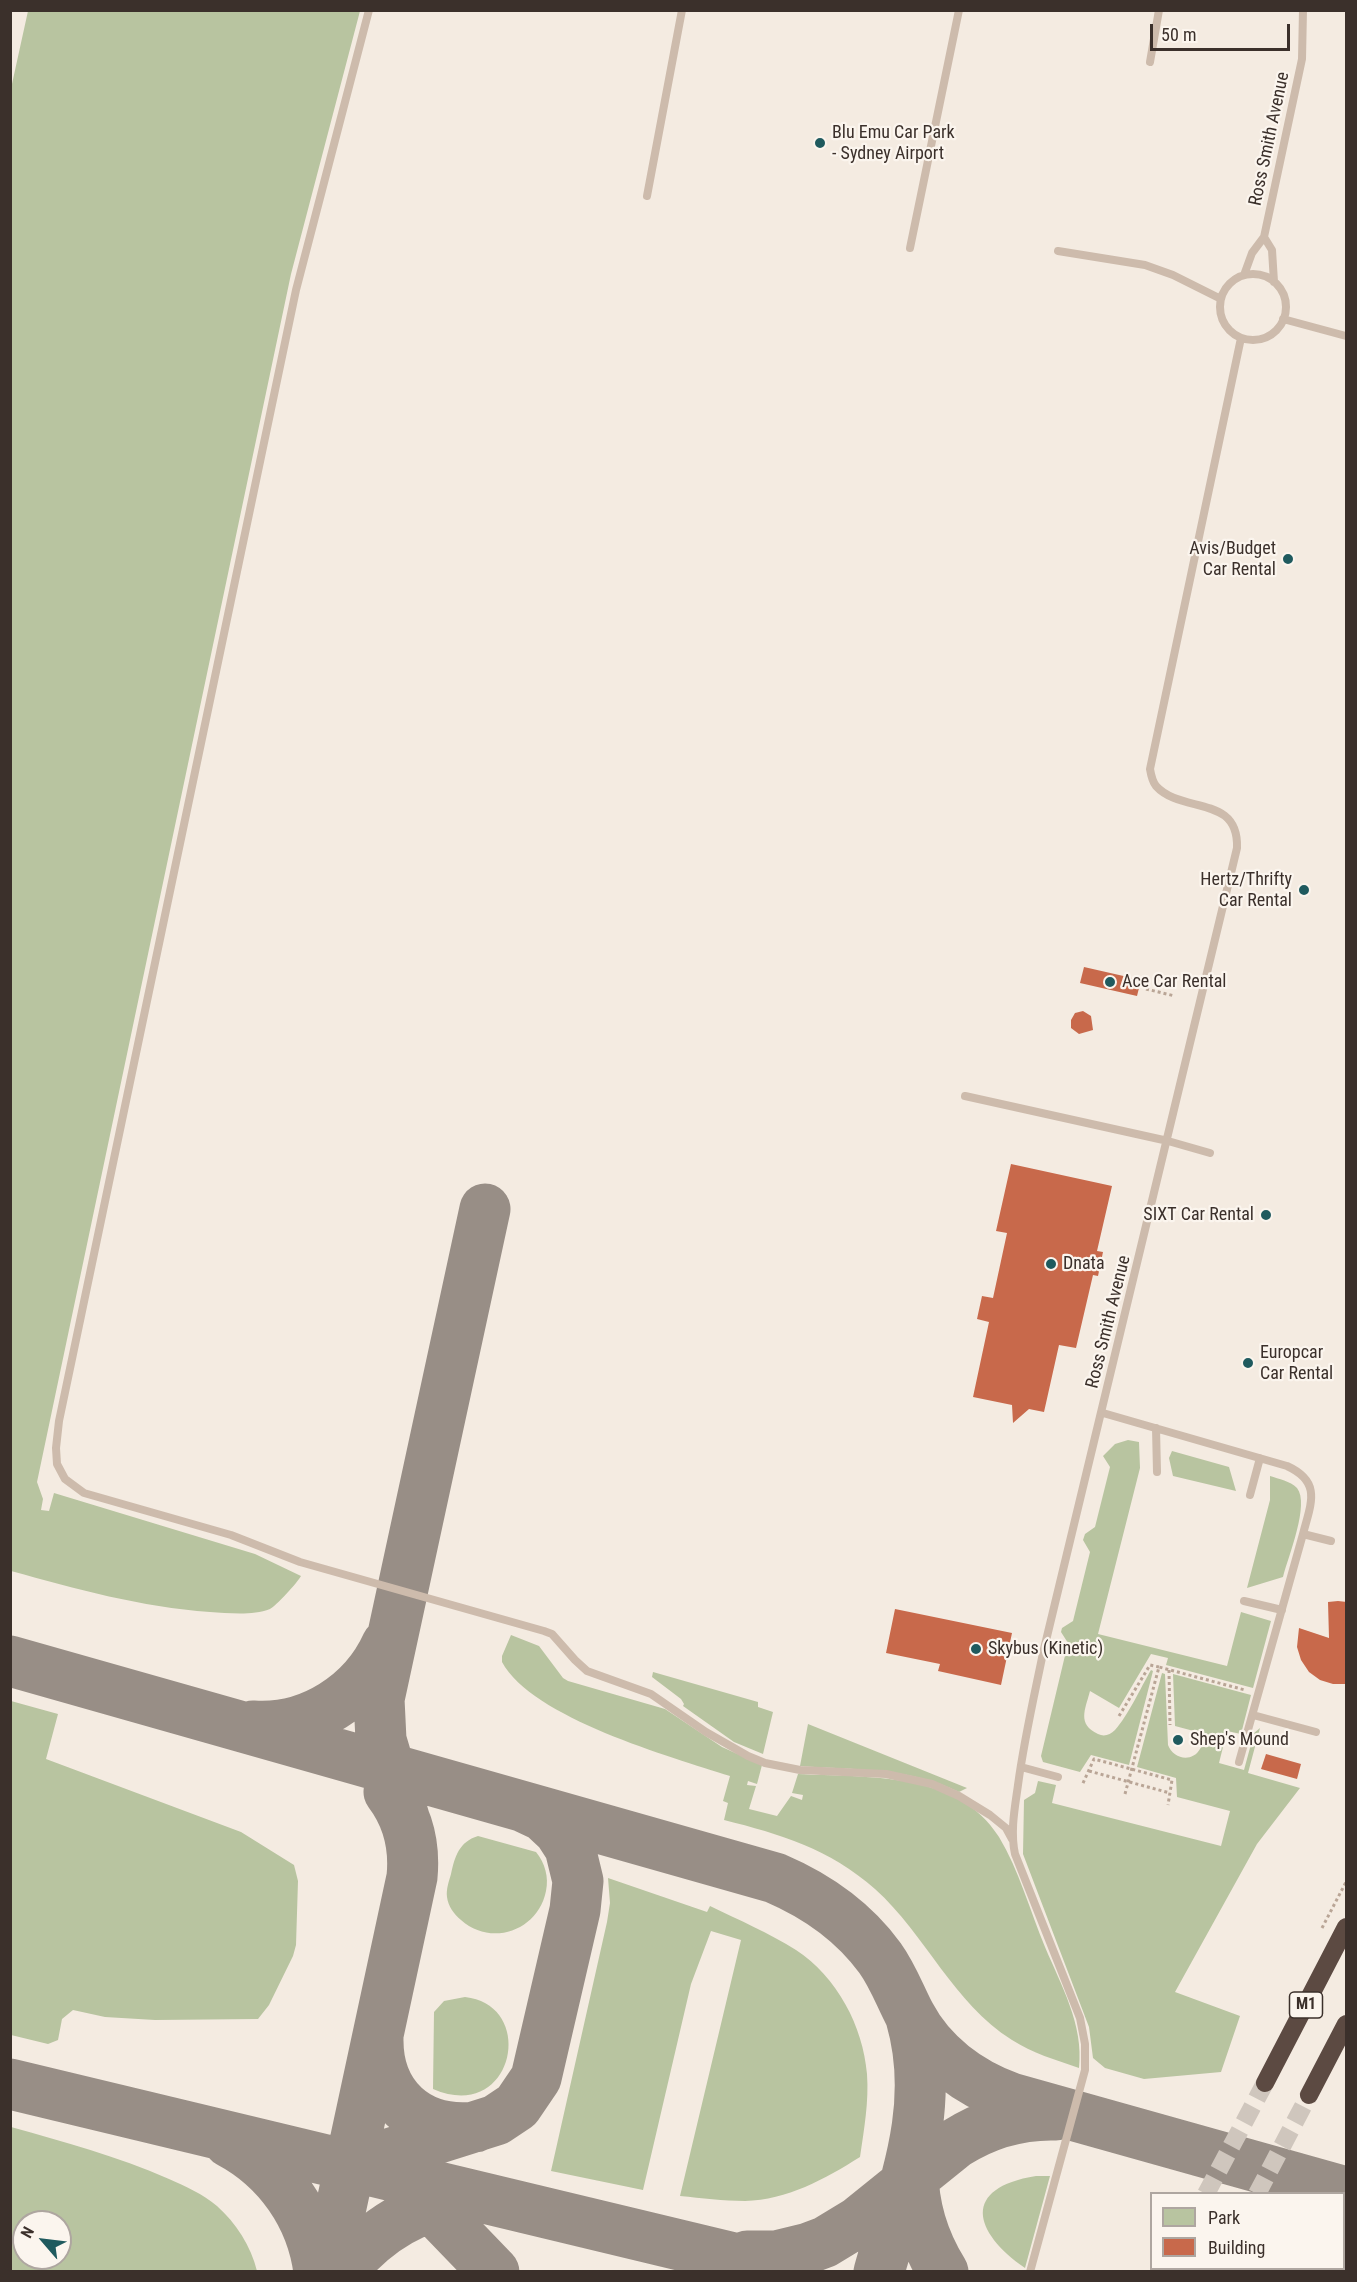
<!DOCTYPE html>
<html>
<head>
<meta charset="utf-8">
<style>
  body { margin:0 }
  #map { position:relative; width:1357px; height:2282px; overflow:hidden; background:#f4ebe1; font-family:"Roboto Condensed",sans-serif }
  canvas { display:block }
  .frame { position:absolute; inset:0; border:12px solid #3b302b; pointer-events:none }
  .legend { position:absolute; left:1150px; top:2192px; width:195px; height:78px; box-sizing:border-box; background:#fbf5ee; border:2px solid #aea6a0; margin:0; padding:8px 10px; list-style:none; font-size:18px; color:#3b302b }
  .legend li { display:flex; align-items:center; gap:12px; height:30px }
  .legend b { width:30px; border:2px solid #aea6a0 }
  .north { position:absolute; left:12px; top:2210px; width:60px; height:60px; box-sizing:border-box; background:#fbf5ee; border:2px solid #aea6a0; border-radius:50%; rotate:298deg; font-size:16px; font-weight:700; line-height:24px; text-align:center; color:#3b302b }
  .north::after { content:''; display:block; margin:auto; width:21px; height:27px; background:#1f5a5e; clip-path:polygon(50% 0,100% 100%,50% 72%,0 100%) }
  .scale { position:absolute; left:1150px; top:24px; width:140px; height:27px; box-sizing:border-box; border:3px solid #3b302b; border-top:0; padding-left:8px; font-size:18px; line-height:21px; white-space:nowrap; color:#3b302b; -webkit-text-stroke:4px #fbf5ee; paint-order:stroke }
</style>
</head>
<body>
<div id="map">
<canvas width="1357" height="2282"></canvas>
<div class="frame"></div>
<ul class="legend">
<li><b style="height:16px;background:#b8c4a0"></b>Park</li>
<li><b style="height:16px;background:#c8694b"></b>Building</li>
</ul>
<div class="north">N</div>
<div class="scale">50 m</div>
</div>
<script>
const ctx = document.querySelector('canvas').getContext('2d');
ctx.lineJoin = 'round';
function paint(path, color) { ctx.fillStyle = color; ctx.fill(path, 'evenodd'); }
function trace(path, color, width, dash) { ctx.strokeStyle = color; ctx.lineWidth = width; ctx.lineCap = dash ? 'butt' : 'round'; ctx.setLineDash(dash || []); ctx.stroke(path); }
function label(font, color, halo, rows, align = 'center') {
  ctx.font = font + ' "Roboto Condensed",sans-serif'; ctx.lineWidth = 4.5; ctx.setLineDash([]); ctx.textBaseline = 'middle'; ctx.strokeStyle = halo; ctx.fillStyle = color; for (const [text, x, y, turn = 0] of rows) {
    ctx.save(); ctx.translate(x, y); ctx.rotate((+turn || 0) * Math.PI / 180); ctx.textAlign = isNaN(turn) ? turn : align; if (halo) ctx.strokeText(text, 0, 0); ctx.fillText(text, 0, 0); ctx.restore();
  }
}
const green = new Path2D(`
  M28 11H360L291 274 37 1482 43 1499 41 1510 49 1511 54 1493 255 1554 301 1576C298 1582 275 1607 270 1609 252 1616 228 1613 210 1612 141 1607 76 1589 11 1571L10 93Z
  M1128 1440 1139 1442 1140 1468 1098 1634 1227 1666 1241 1612 1271 1621 1253 1688 1166 1665 1168 1658 1151 1654 1119 1708 1090 1691C1085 1710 1077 1724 1098 1734 1104 1737 1110 1735 1115 1730 1128 1716 1141 1687 1151 1670L1153 1671 1129 1765 1091 1755 1080 1772 1043 1762 1041 1756 1068 1643 1061 1632 1062 1628 1073 1621 1090 1552 1083 1540 1085 1534 1095 1527 1110 1467 1103 1456 1115 1444Z
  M1172 1451 1229 1467 1236 1491 1173 1476 1169 1458Z
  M1270 1476C1279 1479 1290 1481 1297 1488 1310 1504 1288 1557 1283 1577L1247 1588 1270 1500Z
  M511 1635 539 1646 563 1678 568 1681 665 1709 722 1747 762 1765 757 1784 748 1781 747 1785 756 1786 749 1809 777 1816 791 1796 802 1800 803 1795 792 1793 798 1774C866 1778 957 1770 999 1837 1019 1870 1030 1911 1045 1947 1061 1985 1084 2025 1079 2068 1056 2060 1032 2053 1012 2040 953 2003 926 1935 875 1889 830 1849 780 1834 724 1820L728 1803 723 1801 730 1776C671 1757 532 1718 502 1662V1656Z
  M653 1672 758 1702V1707L773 1712 763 1754 734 1742 683 1706 684 1704 681 1699 652 1677Z
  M1162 1673 1165 1674 1168 1745C1173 1759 1192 1763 1200 1749 1203 1745 1204 1739 1205 1734L1175 1726 1173 1674 1251 1695 1241 1734 1227 1731 1219 1763 1244 1770 1254 1733 1260 1728 1248 1773 1300 1788 1257 1844 1175 1992 1240 2016 1221 2072 1144 2079 1105 2068 1093 2058 1089 2027 1023 1854 1024 1800 1035 1793 1038 1781 1056 1785 1052 1803 1221 1846 1230 1811 1177 1797 1176 1778 1137 1767Z
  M11 1701 58 1714 46 1759 241 1832 294 1865 298 1881 296 1945 293 1956 269 2005 258 2019 155 2020 105 2017 73 2010 62 2019 58 2040 48 2044 11 2035Z
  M808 1724 967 1788 959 1792C909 1767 854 1770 800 1766Z
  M478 1836 536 1852C545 1863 549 1877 546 1891 538 1931 491 1947 461 1920 454 1914 448 1906 447 1897 446 1889 449 1881 451 1874 455 1856 459 1842 478 1836Z
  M608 1878 707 1912 710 1906C739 1920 769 1933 796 1950 837 1977 863 2026 867 2074 869 2102 864 2129 860 2157 825 2179 787 2200 745 2201 723 2201 702 2198 680 2196L741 1940 711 1931 691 1984 643 2190 551 2171 607 1922 610 1903Z
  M465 1997C538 2005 514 2124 433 2089L434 2012 444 2001Z
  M11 2127C64 2142 117 2156 169 2179 185 2186 203 2194 217 2206 236 2223 251 2246 257 2271H11ZM24 2222H60V2258H24Z
  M1036 2176H1050L1025 2268C973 2232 961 2188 1036 2176Z`);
const taxiway = new Path2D(`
  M10 1661 775 1878C817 1896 853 1921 880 1958 893 1976 900 1996 910 2015 931 2055 969 2083 1011 2098L1346 2192
  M253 1726C310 1730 364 1695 387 1644
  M405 1821 381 1740 379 1699 485 1209
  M378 2038C377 2096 417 2133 475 2127
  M10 2084 792 2272
  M229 2142C278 2168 312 2216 319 2272
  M350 2162 366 2161 496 2120 517 2106 536 2078 575 1910 578 1881 570 1848 559 1831 543 1816 526 1808
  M913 2170C913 2208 923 2240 943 2272
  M402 2172 416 2191 494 2272
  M747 2256H776L809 2248 825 2242 858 2222 956 2143C986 2124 1020 2114 1056 2115
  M327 2272 412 1877C415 1846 408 1817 389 1792
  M341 2272C372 2234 412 2206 462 2201
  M879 2272C903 2186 937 2108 911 2018`);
const building = new Path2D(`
  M1084 967 1141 980 1137 996 1080 983Z
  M1083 1011 1091 1016 1093 1030 1079 1034 1071 1028V1020L1075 1013Z
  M1011 1164 1112 1186 1097 1251 1103 1252 1098 1276 1093 1275 1076 1348 1059 1345 1044 1412 1029 1409 1013 1423 1012 1405 973 1397 989 1322 977 1319 982 1296 993 1298 1007 1233 996 1231Z
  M1338 1601 1347 1602V1684H1333L1320 1680 1309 1672 1301 1660 1297 1647 1299 1628 1329 1638 1328 1602Z
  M895 1609 1012 1633 1001 1685 938 1671 940 1664 886 1653Z
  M1266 1754 1301 1764 1297 1779 1261 1769Z`);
const highwayTunnel = new Path2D(`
  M1206 2194 1265 2083
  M1257 2194 1309 2095
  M1165 2272 1167 2268
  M1215 2272 1217 2268`);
const path = new Path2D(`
  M1146 989 1175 996
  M1169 1670 1170 1725
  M1119 1716 1150 1665 1159 1667
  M1089 1771 1170 1793
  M1083 1783 1094 1759 1172 1780 1168 1805
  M1125 1794 1159 1667 1245 1690
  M1322 1928 1346 1882`);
const lane = new Path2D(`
  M369 10 296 290 59 1421 56 1448 57 1464 65 1479 84 1493 231 1535 300 1562 544 1631 552 1634 575 1660 587 1671 651 1694 706 1732 748 1756 765 1763 800 1770 886 1774 932 1784 959 1796 990 1815 1006 1828 1012 1839
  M1150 62 1159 10
  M647 196 682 10
  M1264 237 1272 250 1274 282
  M910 248 959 10
  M1058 251 1145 265 1173 275 1221 299
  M1220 307a33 33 0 1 1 66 0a33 33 0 1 1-66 0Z
  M1244 275 1252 253 1264 237 1302 59 1303 10
  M1283 319 1346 336
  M965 1096 1168 1141 1210 1153
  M1103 1413 1287 1466C1322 1482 1311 1503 1303 1534L1239 1762
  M1156 1428 1157 1472
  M1250 1495 1260 1458
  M1303 1534 1331 1541
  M1244 1601 1282 1610
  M1253 1715 1316 1732
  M1021 1767 1058 1777
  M1030 2272 1085 2070V2044L1080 2018 1015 1854C1010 1831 1015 1807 1018 1785 1024 1740 1034 1697 1043 1653L1237 848C1239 794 1181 814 1156 786 1152 781 1151 775 1150 769L1241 338`);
const highway = new Path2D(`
  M1265 2083 1346 1927
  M1309 2095 1346 2024`);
const markers = [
  [820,143,6,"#1f5a5e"],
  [1288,559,6,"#1f5a5e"],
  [1304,890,6,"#1f5a5e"],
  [1110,982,6,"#1f5a5e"],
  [1266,1215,6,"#1f5a5e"],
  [1051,1264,6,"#1f5a5e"],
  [1248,1363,6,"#1f5a5e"],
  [976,1649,6,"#1f5a5e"],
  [1178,1740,6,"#1f5a5e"]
];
const shields = [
  [1306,2005,33]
];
const shieldNames = [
  ["M1",1306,2005]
];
const poiNames = [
  ["Blu Emu Car Park",832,133],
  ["- Sydney Airport",832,154],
  ["Avis/Budget",1276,549,"right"],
  ["Car Rental",1276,570,"right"],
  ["Hertz/Thrifty",1292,880,"right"],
  ["Car Rental",1292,901,"right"],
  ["Ace Car Rental",1122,982],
  ["SIXT Car Rental",1254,1215,"right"],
  ["Dnata",1063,1264],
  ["Europcar",1260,1353],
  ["Car Rental",1260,1374],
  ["Skybus (Kinetic)",988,1649],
  ["Shep's Mound",1190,1740]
];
const streetNames = [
  ["Ross Smith Avenue",1270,139,-78],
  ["Ross Smith Avenue",1109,1322,-76]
];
paint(green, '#b8c4a0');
trace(taxiway, '#988e86', 51);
paint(building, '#c8694b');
trace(highwayTunnel, '#cfc6bd', 18, [18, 9]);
trace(path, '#b9a596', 3, [3, 3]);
trace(lane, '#cdbbac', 8);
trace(highway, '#5c4a42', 18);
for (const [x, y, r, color] of markers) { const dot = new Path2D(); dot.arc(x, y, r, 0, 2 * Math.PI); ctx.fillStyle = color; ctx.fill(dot); trace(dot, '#fbf5ee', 2); }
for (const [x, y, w] of shields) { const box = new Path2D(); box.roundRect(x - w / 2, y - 13, w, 26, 4.5); ctx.fillStyle = '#fbf5ee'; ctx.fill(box); trace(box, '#3b302b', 1.5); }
label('bold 16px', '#3b302b', null, shieldNames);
label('18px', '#3b302b', '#fbf5ee', poiNames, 'left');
label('18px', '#3b302b', '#fbf5ee', streetNames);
</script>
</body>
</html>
